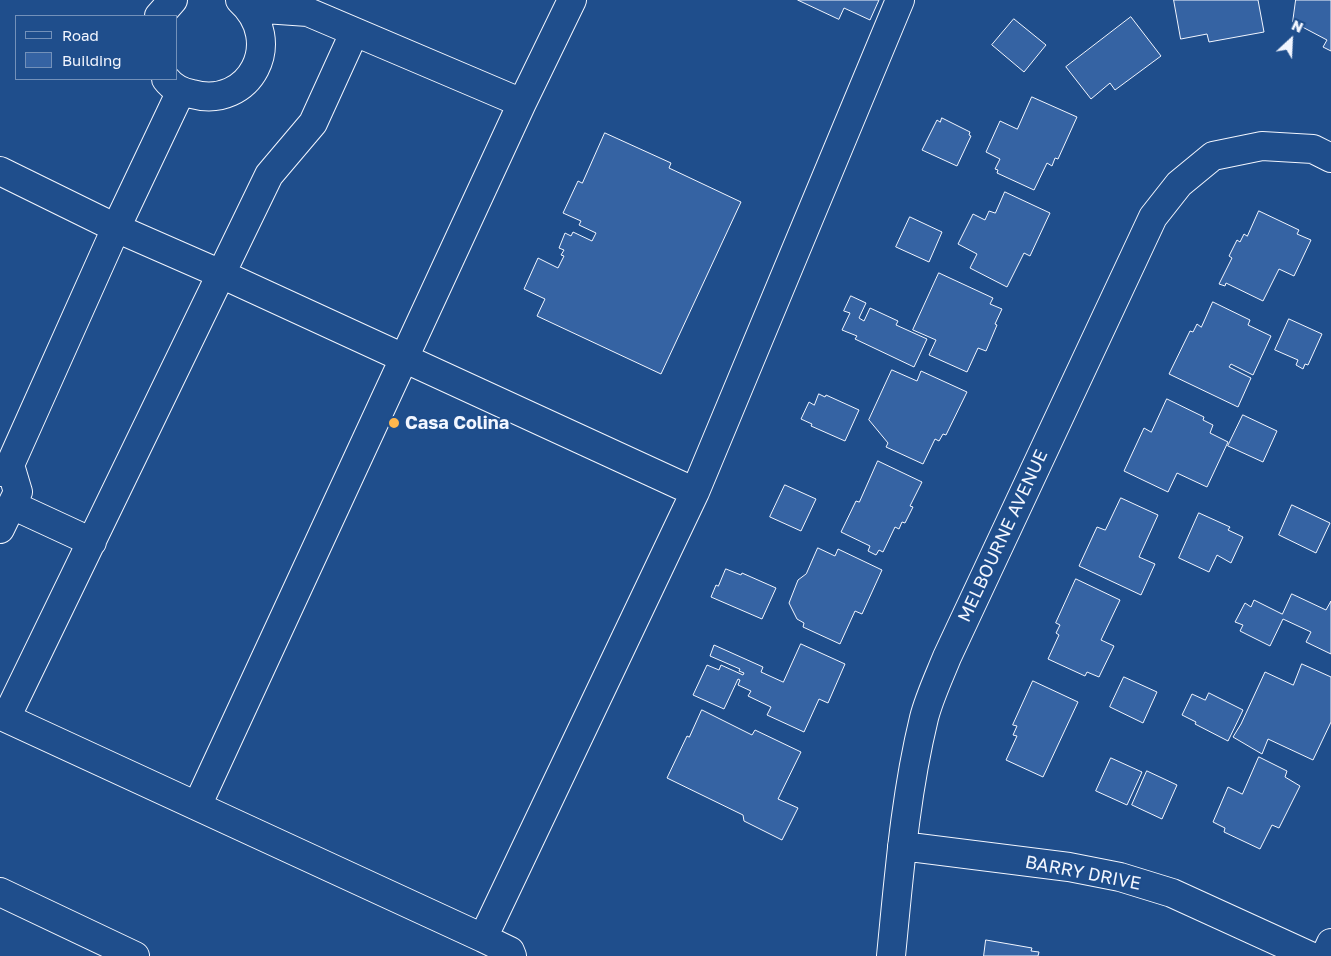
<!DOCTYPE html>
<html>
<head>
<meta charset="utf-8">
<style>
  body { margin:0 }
  #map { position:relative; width:1331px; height:956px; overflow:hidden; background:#1f4e8c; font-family:"Golos Text",sans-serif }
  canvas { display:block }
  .legend { position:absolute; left:15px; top:15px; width:162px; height:65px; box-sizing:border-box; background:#1f4e8c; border:1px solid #7391ba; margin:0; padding:6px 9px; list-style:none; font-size:15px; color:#f2f6ff }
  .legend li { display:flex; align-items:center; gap:10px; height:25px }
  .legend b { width:25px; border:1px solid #7391ba }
  .north { position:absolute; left:1266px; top:15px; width:50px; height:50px; -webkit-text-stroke:4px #1f4e8c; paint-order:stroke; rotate:25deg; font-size:14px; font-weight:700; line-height:20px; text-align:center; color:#f2f6ff }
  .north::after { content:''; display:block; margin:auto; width:18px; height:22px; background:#f2f6ff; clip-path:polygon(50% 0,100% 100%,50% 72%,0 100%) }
</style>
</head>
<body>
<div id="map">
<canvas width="1331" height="956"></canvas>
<ul class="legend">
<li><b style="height:6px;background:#1f4e8c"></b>Road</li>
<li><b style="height:14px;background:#3563a3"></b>Building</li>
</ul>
<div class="north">N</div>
</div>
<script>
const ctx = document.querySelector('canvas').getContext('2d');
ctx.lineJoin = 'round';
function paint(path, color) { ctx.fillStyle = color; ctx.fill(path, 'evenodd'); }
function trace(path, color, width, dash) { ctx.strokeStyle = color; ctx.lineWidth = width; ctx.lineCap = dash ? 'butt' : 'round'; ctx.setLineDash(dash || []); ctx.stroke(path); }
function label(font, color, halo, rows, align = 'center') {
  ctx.font = font + ' "Golos Text",sans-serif'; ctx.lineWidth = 4; ctx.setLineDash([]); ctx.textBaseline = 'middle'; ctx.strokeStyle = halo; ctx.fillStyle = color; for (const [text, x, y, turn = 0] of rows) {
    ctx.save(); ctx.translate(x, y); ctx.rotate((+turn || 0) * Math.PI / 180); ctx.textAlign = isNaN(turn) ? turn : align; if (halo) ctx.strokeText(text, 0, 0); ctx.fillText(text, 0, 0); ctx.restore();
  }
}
const building = new Path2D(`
  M798 0H879L870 20 844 8 839 19Z
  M1174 0H1258L1264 32 1209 42 1207 34 1181 39Z
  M1296 0H1331V51L1323 47 1327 40 1293 22Z
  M1131 17 1161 56 1115 90 1110 83 1091 99 1066 67Z
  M1014 19 1046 45 1024 72 992 45Z
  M1032 97 1077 117 1058 159 1055 158 1052 166 1047 163 1034 190 997 173 998 170 995 169 1000 159 986 152 1000 121 1017 129Z
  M942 118 970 132 969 135 971 136 957 166 922 150 937 120 940 122Z
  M605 133 671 163 669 168 741 202 661 374 537 316 545 299 524 289 538 258 558 268 564 256 561 255 564 250 559 248 565 233 571 236 573 232 592 241 596 233 579 225 581 221 563 213 578 181 582 183Z
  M1005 192 1050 213 1030 256 1024 253 1007 287 970 268 977 254 958 244 973 214 985 220 989 211 995 213Z
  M1259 211 1299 230 1297 234 1311 240 1294 276 1279 269 1263 301 1226 283 1225 286 1219 284 1232 258 1229 256 1237 240 1240 242 1244 234 1247 236Z
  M910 217 942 232 929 262 896 247Z
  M939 273 993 298 990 304 1002 309 995 324 997 325 986 351 978 348 967 372 929 355 936 340 913 330Z
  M851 296 866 303 859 318 864 321 870 308 898 321 896 325 927 339 914 367 855 339 857 336 842 330 850 313 844 311Z
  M1213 302 1250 320 1248 325 1271 336 1253 375 1231 364 1229 367 1251 378 1238 407 1169 374 1190 331 1193 332 1197 324 1201 327Z
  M1289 319 1322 334 1308 365 1305 364 1303 369 1296 365 1298 360 1275 350Z
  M892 370 917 381 921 371 967 392 946 435 943 434 939 441 935 439 923 464 886 447 888 443 869 420Z
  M819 394 825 397 826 395 859 410 845 441 811 426 812 424 801 419 809 402 814 405Z
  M1167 399 1204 417 1203 420 1213 425 1210 433 1228 442 1207 487 1177 473 1168 492 1124 471 1144 428 1151 432Z
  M1243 415 1277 431 1263 462 1228 446Z
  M878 461 922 482 910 506 913 507 905 523 902 522 899 529 895 527 883 552 879 550 876 555 868 551 870 546 841 532 856 501 859 502Z
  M785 485 816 499 801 531 770 517Z
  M1121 498 1158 515 1139 557 1155 564 1141 595 1079 566 1097 527 1105 530Z
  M1292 505 1330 523 1316 553 1279 535Z
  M1199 513 1230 527 1228 530 1243 537 1231 563 1217 555 1209 572 1179 558Z
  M818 548 835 556 838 549 882 570 862 614 855 611 840 644 803 627 804 623 797 619 789 603 798 580 806 574Z
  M726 569 741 575 742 573 776 588 762 619 711 597 716 585 718 586Z
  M1076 579 1120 600 1101 640 1114 646 1099 677 1087 672 1085 676 1048 659 1059 635 1056 633 1060 625 1056 623Z
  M1292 594 1326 610 1331 601V654L1306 642 1311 632 1283 619 1270 646 1240 631 1243 625 1235 622 1245 603 1251 607 1254 600 1282 614Z
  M801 644 845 664 828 703 819 699 804 732 767 715 771 707 748 696 751 691 738 685 740 680 738 679 724 709 693 695 707 665 719 670 721 665 743 675 744 673 739 671 740 669 710 656 714 645 763 667 761 672 783 682Z
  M1302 664 1331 677V722L1313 760 1268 739 1262 754 1233 737 1241 724 1265 672 1293 685Z
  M1124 677 1157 692 1143 723 1110 707Z
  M1033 681 1078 702 1043 777 1006 760 1017 736 1013 735 1017 726 1013 725Z
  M1209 693 1243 710 1228 741 1195 724 1196 722 1182 715 1192 694 1205 700Z
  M702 710 752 735 755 730 801 752 778 799 798 808 782 840 744 821 743 815 667 778 687 736 689 737Z
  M1259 757 1287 771 1285 777 1300 786 1279 828 1272 825 1260 849 1224 832 1225 828 1213 822 1228 787 1242 794Z
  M1111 758 1142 772 1127 805 1096 791Z
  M1147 771 1177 785 1162 819 1132 805Z
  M986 940 1032 948 1031 951 1039 952 1038 956H984Z`);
const minor = new Path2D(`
  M250 8 308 12 522 103 572 0
  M159 16 173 0
  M354 33 313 123 269 175 6 718 483 938 695 492 900 0
  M166 79C172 87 181 92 192 94 250 110 286 41 240 0
  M0 171 116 228 221 274 695 492
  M10 465 116 228 181 91
  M0 472 10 465 18 492 0 529
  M12 505 92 542
  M197 806 522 103
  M902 846 1069 867 1120 877 1172 893 1310 956
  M483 938 510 951 512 956
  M891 956C899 876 905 796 924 718 929 698 939 677 947 657L1153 217 1179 184 1213 156 1262 146 1313 149 1331 158
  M1325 956 1331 943`);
const major = new Path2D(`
  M0 892 135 956`);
const markers = [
  [394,423,6,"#ffb74d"]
];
const poiNames = [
  ["Casa Colina",405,423]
];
const streetNames = [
  ["MELBOURNE AVENUE",1003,536,-65],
  ["BARRY DRIVE",1083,873,11]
];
paint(building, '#3563a3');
trace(building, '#f2f6ff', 1);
trace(minor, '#f2f6ff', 30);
trace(major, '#f2f6ff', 30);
trace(minor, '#1f4e8c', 28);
trace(major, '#1f4e8c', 28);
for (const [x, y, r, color] of markers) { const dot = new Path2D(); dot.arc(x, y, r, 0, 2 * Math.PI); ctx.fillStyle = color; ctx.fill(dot); trace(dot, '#1f4e8c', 2); }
label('bold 18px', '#f2f6ff', '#1f4e8c', poiNames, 'left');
label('18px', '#f2f6ff', '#1f4e8c', streetNames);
</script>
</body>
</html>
